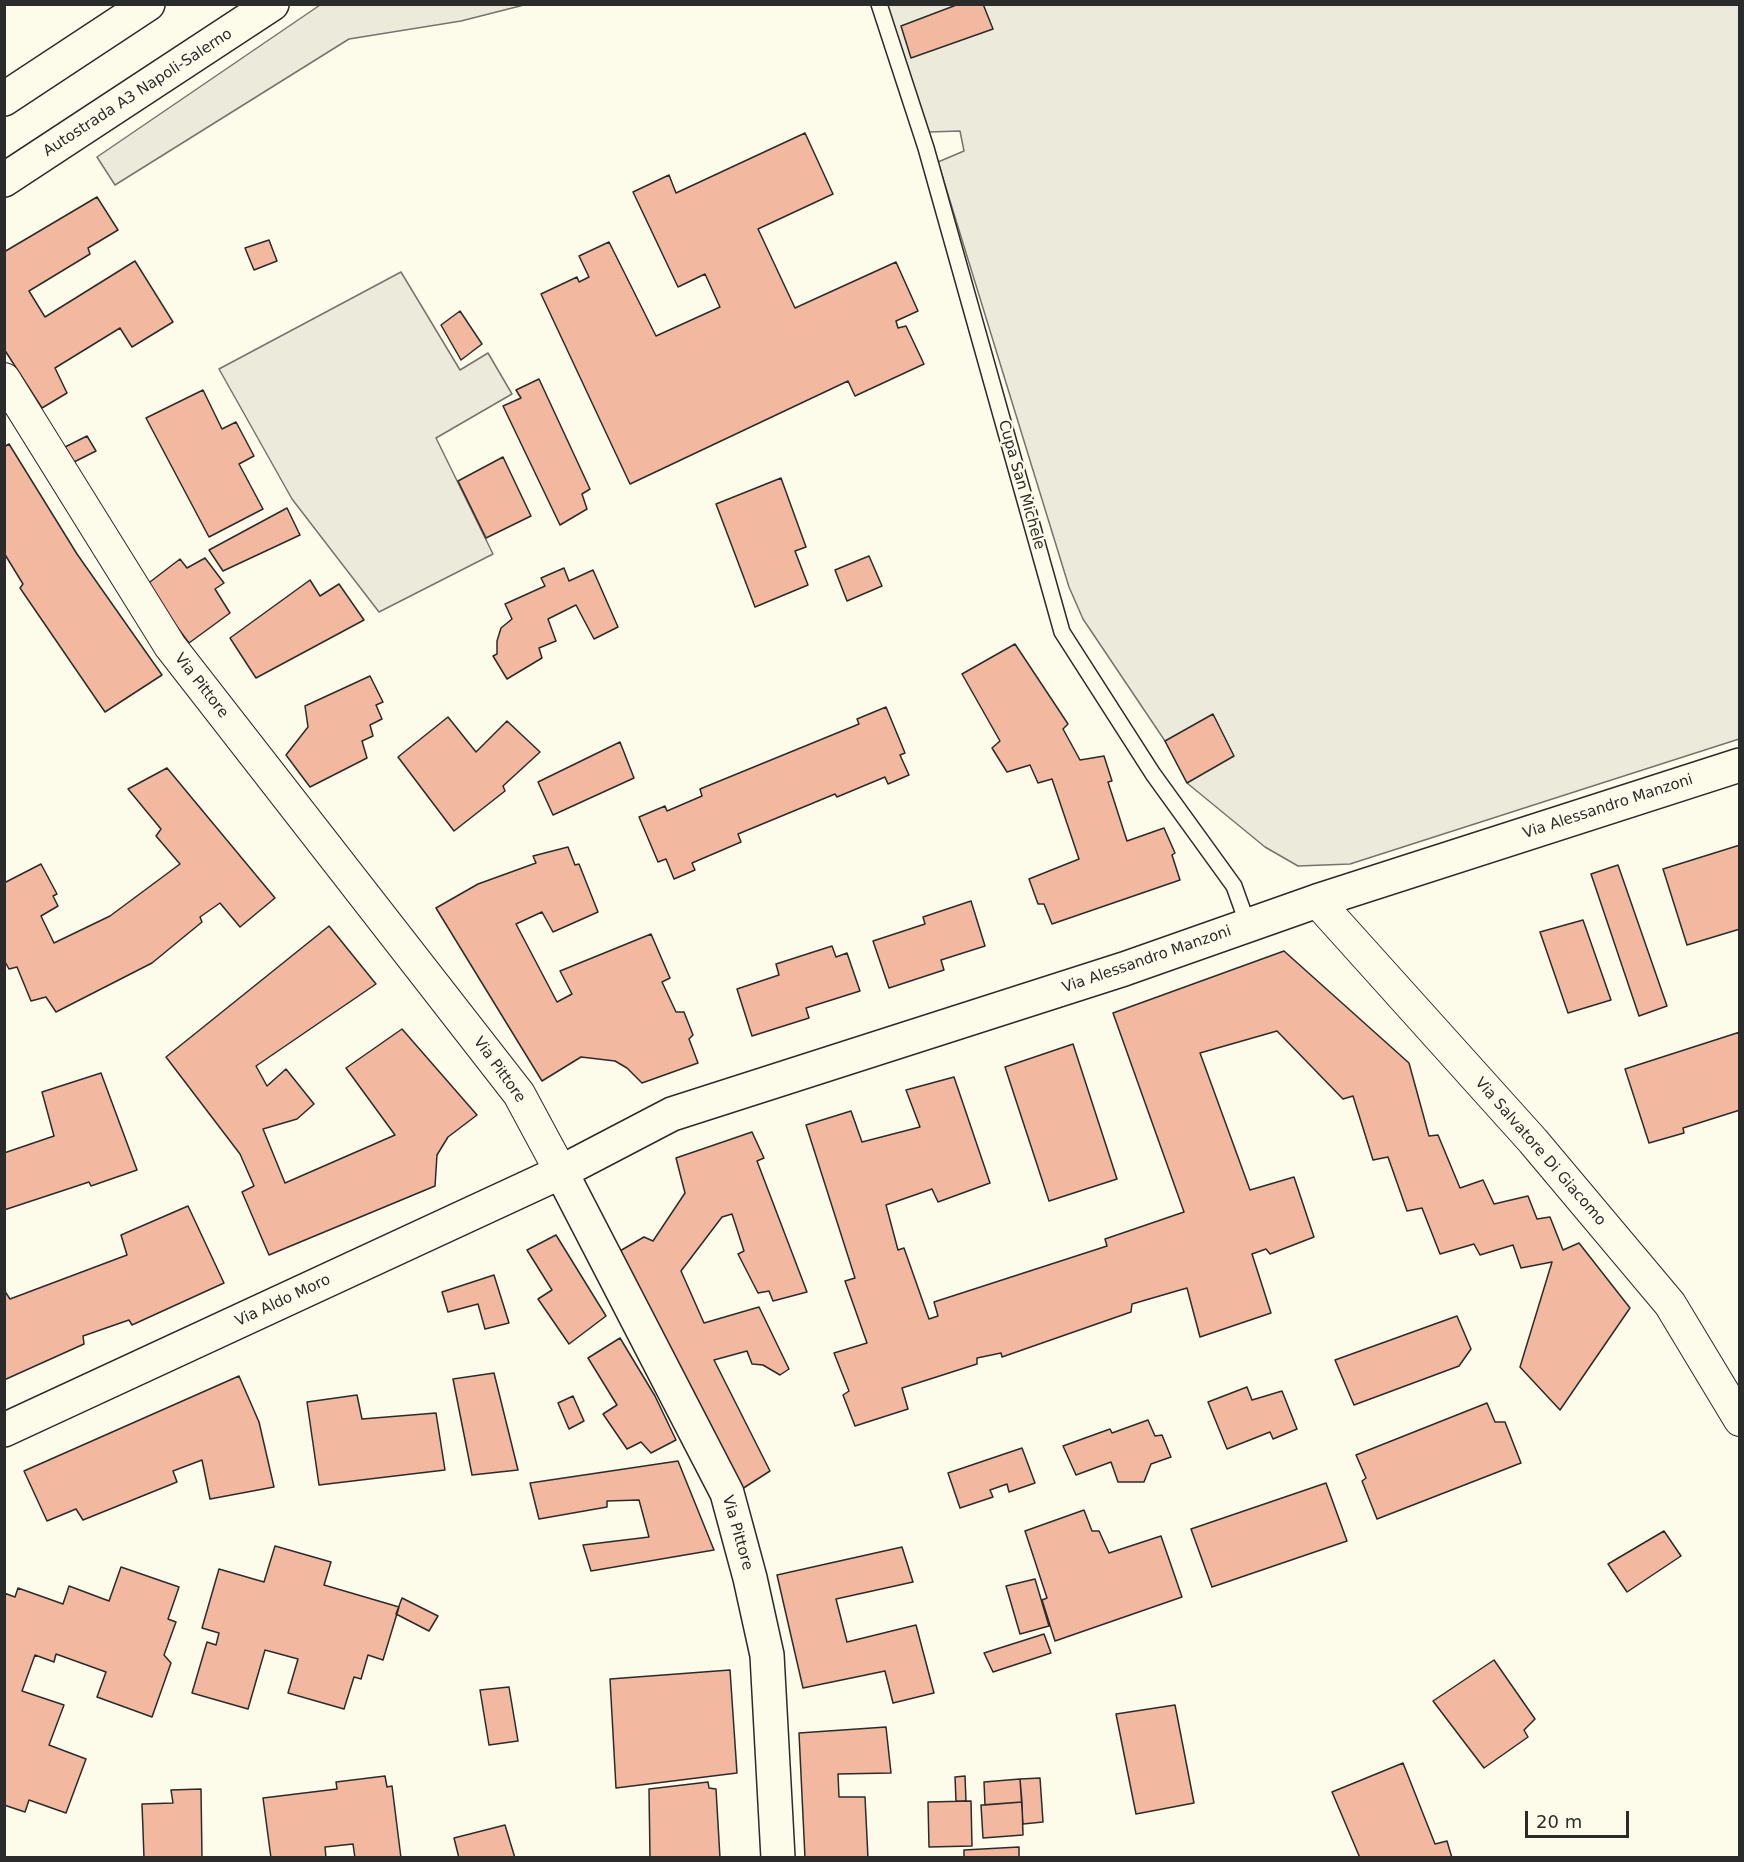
<!DOCTYPE html>
<html>
<head>
<meta charset="utf-8">
<style>
  body { margin:0 }
  #map { position:relative; width:1744px; height:1862px; overflow:hidden; background:#fdfbea; font-family:"DejaVu Sans",sans-serif }
  canvas { display:block }
  .frame { position:absolute; inset:0; border:6px solid #2b2b2b; pointer-events:none }
  .scale { position:absolute; left:1525px; top:1811px; width:104px; height:27px; box-sizing:border-box; border:3px solid #2b2b2b; border-top:0; padding-left:8px; font-size:18px; line-height:21px; white-space:nowrap; color:#2b2b2b; -webkit-text-stroke:4px #fdfbea; paint-order:stroke }
</style>
</head>
<body>
<div id="map">
<canvas width="1744" height="1862"></canvas>
<div class="frame"></div>
<div class="scale">20 m</div>
</div>
<script>
const ctx = document.querySelector('canvas').getContext('2d');
ctx.lineJoin = 'round';
function paint(path, color) { ctx.fillStyle = color; ctx.fill(path, 'evenodd'); }
function trace(path, color, width, dash) { ctx.strokeStyle = color; ctx.lineWidth = width; ctx.lineCap = dash ? 'butt' : 'round'; ctx.setLineDash(dash || []); ctx.stroke(path); }
function label(font, color, halo, rows, align = 'center') {
  ctx.font = font + ' "DejaVu Sans",sans-serif'; ctx.lineWidth = 4.5; ctx.setLineDash([]); ctx.textBaseline = 'middle'; ctx.strokeStyle = halo; ctx.fillStyle = color; for (const [text, x, y, turn = 0] of rows) {
    ctx.save(); ctx.translate(x, y); ctx.rotate((+turn || 0) * Math.PI / 180); ctx.textAlign = isNaN(turn) ? turn : align; if (halo) ctx.strokeText(text, 0, 0); ctx.fillText(text, 0, 0); ctx.restore();
  }
}
const green = new Path2D(`
  M320 5H524L461 21 349 39 115 185 97 157Z
  M887 5H1739V739L1350 864 1298 866 1265 847 1187 783 1165 741 1083 619 1069 587 938 162 964 151 960 131 929 132Z
  M401 272 460 370 488 353 512 394 436 438 493 554 379 612 292 499 219 369Z`);
const building = new Path2D(`
  M959 4H983L993 29 911 58 901 26Z
  M805 133 833 194 758 229 795 308 896 262 918 311 896 321 898 328 906 326 924 364 855 396 848 381 630 484 541 294 577 277 579 282 589 277 579 256 609 242 656 336 720 307 705 274 678 287 633 192 669 175 676 193Z
  M97 197 118 230 88 248 90 254 29 291 45 317 135 261 173 322 132 347 120 328 55 368 67 393 42 408 4 349V252Z
  M269 240 277 261 254 270 245 248Z
  M460 311 482 344 461 360 441 325Z
  M539 379 590 489 582 494 587 509 560 525 503 406 521 398 516 390Z
  M203 390 222 429 236 422 254 456 239 464 263 509 209 537 146 418Z
  M87 436 96 451 74 462 65 447Z
  M9 444 77 554 162 675 105 712 20 588 23 584 4 553V447Z
  M503 457 531 516 486 538 458 481Z
  M781 478 806 547 795 551 808 585 755 607 716 504Z
  M287 508 300 535 223 571 209 550Z
  M869 556 882 586 847 601 835 570Z
  M205 558 224 583 215 589 230 613 189 643 146 585 180 559 187 568Z
  M564 568 569 581 593 570 618 627 594 639 576 605 548 619 556 641 539 648 542 658 507 679 493 656 497 654V641L501 628 512 619 505 604 545 586 541 578Z
  M310 580 320 596 339 584 364 620 256 678 230 638Z
  M1015 644 1068 724 1063 729 1080 760 1104 756 1112 781 1108 782 1127 841 1164 828 1175 853 1172 855 1180 880 1052 924 1044 904H1038L1029 879 1079 859 1052 779 1038 783 1030 765 1007 772 992 748 1000 741 962 674Z
  M370 676 383 702 376 705 382 719 370 725 373 736 362 741 367 758 310 787 286 755 308 727 305 706Z
  M886 707 905 753 900 755 909 775 888 784 885 777 837 797 835 794 738 834 741 842 692 863 695 870 674 879 666 859 658 862 639 817 665 806 667 811 702 796 700 789 859 724 857 719Z
  M1213 714 1234 756 1187 783 1165 741Z
  M448 717 476 752 507 721 540 752 503 786 505 791 454 831 398 757Z
  M620 742 634 778 553 815 538 782Z
  M167 768 275 898 240 927 220 903 200 917 202 922 152 963 56 1012 46 997 31 1001 17 967 9 969 4 960V883L41 864 57 894 53 896 58 906 41 916 54 943 110 916 180 864 156 836 161 829 128 789Z
  M1740 845V929L1687 945 1663 869Z
  M568 847 575 865 579 864 598 912 553 932 542 912 516 924 557 1002 572 994 560 971 651 934 670 978 662 982 676 1012H684L693 1035 689 1039 698 1063 642 1083 627 1068 615 1061 581 1057 542 1081 436 908 478 884 536 863 533 856Z
  M1618 865 1667 1006 1639 1016 1591 874Z
  M971 901 985 946 941 960 944 970 889 988 873 941 925 924 923 917Z
  M1583 920 1611 1000 1568 1013 1540 932Z
  M329 926 376 984 256 1066 267 1086 286 1069 314 1104 297 1119 263 1129 285 1183 395 1135 346 1068 402 1029 477 1115 448 1137 437 1155 435 1186 269 1255 242 1192 254 1186 240 1154 166 1057Z
  M832 946 836 957 847 953 860 991 806 1008 809 1018 752 1036 737 989 779 975 776 964Z
  M1284 951 1409 1063 1429 1136 1438 1135 1460 1188 1483 1180 1494 1204 1528 1196 1537 1219 1550 1217 1563 1250 1579 1243 1630 1308 1560 1410 1520 1367 1552 1262 1521 1268 1513 1245 1480 1255 1474 1244 1440 1254 1422 1208 1407 1211 1388 1157 1373 1160 1353 1096 1343 1099 1277 1031 1200 1053 1250 1190 1294 1177 1314 1237 1270 1254 1266 1249 1252 1254 1271 1313 1200 1337 1187 1288 1132 1304 1131 1312 1002 1357 1001 1353 977 1358V1364L902 1388 908 1409 855 1426 843 1395 849 1391 834 1353 867 1343 845 1281 855 1278 806 1125 851 1111 862 1142 920 1127 906 1090 954 1077 990 1183 938 1202 932 1189 886 1205 898 1250 904 1248 929 1319 938 1316 934 1302 1107 1246 1105 1239 1184 1212 1113 1013Z
  M1740 1032V1110L1683 1128 1684 1133 1649 1143 1625 1069Z
  M1073 1044 1117 1179 1049 1201 1005 1067Z
  M101 1073 137 1170 91 1186 89 1182 4 1210V1153L54 1136 42 1092Z
  M752 1132 764 1158 757 1161 807 1292 773 1301 769 1291 758 1293 738 1254 744 1251 732 1214 722 1217 681 1271 704 1323 759 1307 789 1369 780 1375 763 1365 752 1364 747 1351 714 1360 770 1471 742 1489 613 1255 644 1237 653 1241 685 1193 676 1158Z
  M188 1206 224 1283 132 1325 129 1320 83 1336 84 1344 4 1380V1290L10 1299 127 1255 121 1235Z
  M556 1235 606 1316 569 1344 538 1299 552 1290 527 1250Z
  M494 1275 509 1323 485 1329 478 1304 448 1312 442 1292Z
  M1457 1316 1471 1349 1459 1366 1354 1405 1335 1360Z
  M620 1338 655 1396 676 1440 651 1453 641 1442 627 1449 603 1414 617 1405 588 1358Z
  M494 1373 518 1470 472 1475 453 1379Z
  M239 1376 259 1422 274 1487 210 1499 202 1460 173 1471 177 1482 83 1520 76 1509 47 1521 24 1471Z
  M1247 1387 1252 1400 1282 1391 1297 1429 1273 1439 1270 1432 1227 1449 1208 1402Z
  M357 1395 362 1419 436 1413 445 1470 319 1485 307 1402Z
  M573 1396 584 1421 569 1429 558 1403Z
  M1487 1403 1495 1422H1505L1521 1463 1377 1519 1362 1481 1366 1478 1356 1455Z
  M1148 1420 1155 1436 1162 1435 1171 1457 1151 1464 1144 1482H1118L1111 1462 1076 1475 1063 1446 1110 1429 1112 1433Z
  M1022 1448 1035 1483 1009 1492 1007 1484 990 1490 993 1497 960 1508 948 1473Z
  M678 1461 714 1550 591 1571 583 1545 649 1537 639 1500 607 1501V1507L539 1519 530 1483Z
  M1326 1483 1347 1541 1212 1587 1191 1529Z
  M1084 1510 1092 1531H1099L1109 1553 1161 1536 1182 1597 1055 1641 1042 1600 1047 1598 1025 1531Z
  M1664 1531 1681 1556 1627 1592 1608 1564Z
  M275 1546 331 1562 324 1585 399 1607 383 1660 368 1655 361 1679 354 1677 344 1709 288 1693 298 1659 265 1650 248 1709 192 1693 207 1642 216 1645 219 1633 202 1628 219 1569 264 1582Z
  M902 1547 913 1582 836 1599 847 1642 916 1625 934 1693 893 1703 885 1671 803 1688 777 1575Z
  M121 1567 179 1587 168 1619 176 1622 164 1655 171 1663 152 1717 97 1697 106 1672 56 1654 54 1662 35 1655 22 1691 64 1705 49 1745 86 1759 66 1813 29 1800 25 1812 4 1805V1593L15 1597 18 1588 63 1604 69 1586 109 1601Z
  M1035 1579 1049 1626 1020 1634 1006 1586Z
  M402 1598 438 1616 429 1631 396 1614Z
  M1044 1634 1051 1653 993 1672 984 1653Z
  M1494 1660 1535 1719 1524 1730 1528 1737 1484 1768 1433 1701Z
  M730 1670 737 1773 616 1788 610 1679Z
  M509 1687 518 1741 489 1745 480 1690Z
  M1175 1705 1194 1803 1136 1814 1116 1714Z
  M886 1727 891 1773 838 1774 839 1797H865L868 1858H805L799 1733Z
  M1403 1763 1435 1844 1447 1841 1452 1858H1360L1332 1792Z
  M385 1776 387 1787 392 1786 401 1858H355L353 1844 325 1847 326 1858H271L263 1798 337 1789 336 1782Z
  M965 1776 966 1801H956L955 1777Z
  M1040 1778 1043 1822 1023 1824 1020 1779Z
  M1020 1779 1022 1802 985 1805 984 1782Z
  M708 1782 709 1788 716 1789 720 1858H650L649 1789Z
  M201 1789 202 1858H144L142 1804 173 1803 171 1790Z
  M971 1801 972 1846 929 1847 928 1802Z
  M1022 1802 1023 1835 983 1838 981 1805Z
  M505 1825 515 1858H459L454 1838Z
  M1019 1847V1858H964V1850Z`);
const service = new Path2D(`
  M879 4 926 148 1062 632 1153 774 1234 886 1248 925`);
const minor = new Path2D(`
  M4 379 170 646 519 1094 561 1172
  M1317 901 1533 1141 1670 1304 1740 1420`);
const tertiary = new Path2D(`
  M561 1172 727 1493 750 1578 767 1655 778 1858
  M4 1430 561 1172 672 1114 1124 969 1317 901 1740 765`);
const motorway = new Path2D(`
  M4 99 148 4
  M4 180 272 4`);
const streetNames = [
  ["Autostrada A3 Napoli-Salerno",138,93,-33],
  ["Cupa San Michele",1021,485,74],
  ["Via Pittore",201,686,52],
  ["Via Alessandro Manzoni",1608,807,-18],
  ["Via Alessandro Manzoni",1147,960,-19],
  ["Via Pittore",499,1070,54],
  ["Via Salvatore Di Giacomo",1540,1152,49],
  ["Via Aldo Moro",283,1301,-25],
  ["Via Pittore",737,1533,74]
];
paint(green, '#ecebdb');
trace(green, '#74746e', 1.5);
paint(building, '#f2b8a0');
trace(building, '#2b2b2b', 1.5);
trace(service, '#2b2b2b', 18);
trace(minor, '#2b2b2b', 34);
trace(tertiary, '#2b2b2b', 36);
trace(motorway, '#2b2b2b', 36);
trace(service, '#fdfbea', 15);
trace(minor, '#fdfbea', 32);
trace(tertiary, '#fdfbea', 33);
trace(motorway, '#fdfbea', 33);
label('15px', '#2b2b2b', '#fdfbea', streetNames);
</script>
</body>
</html>
